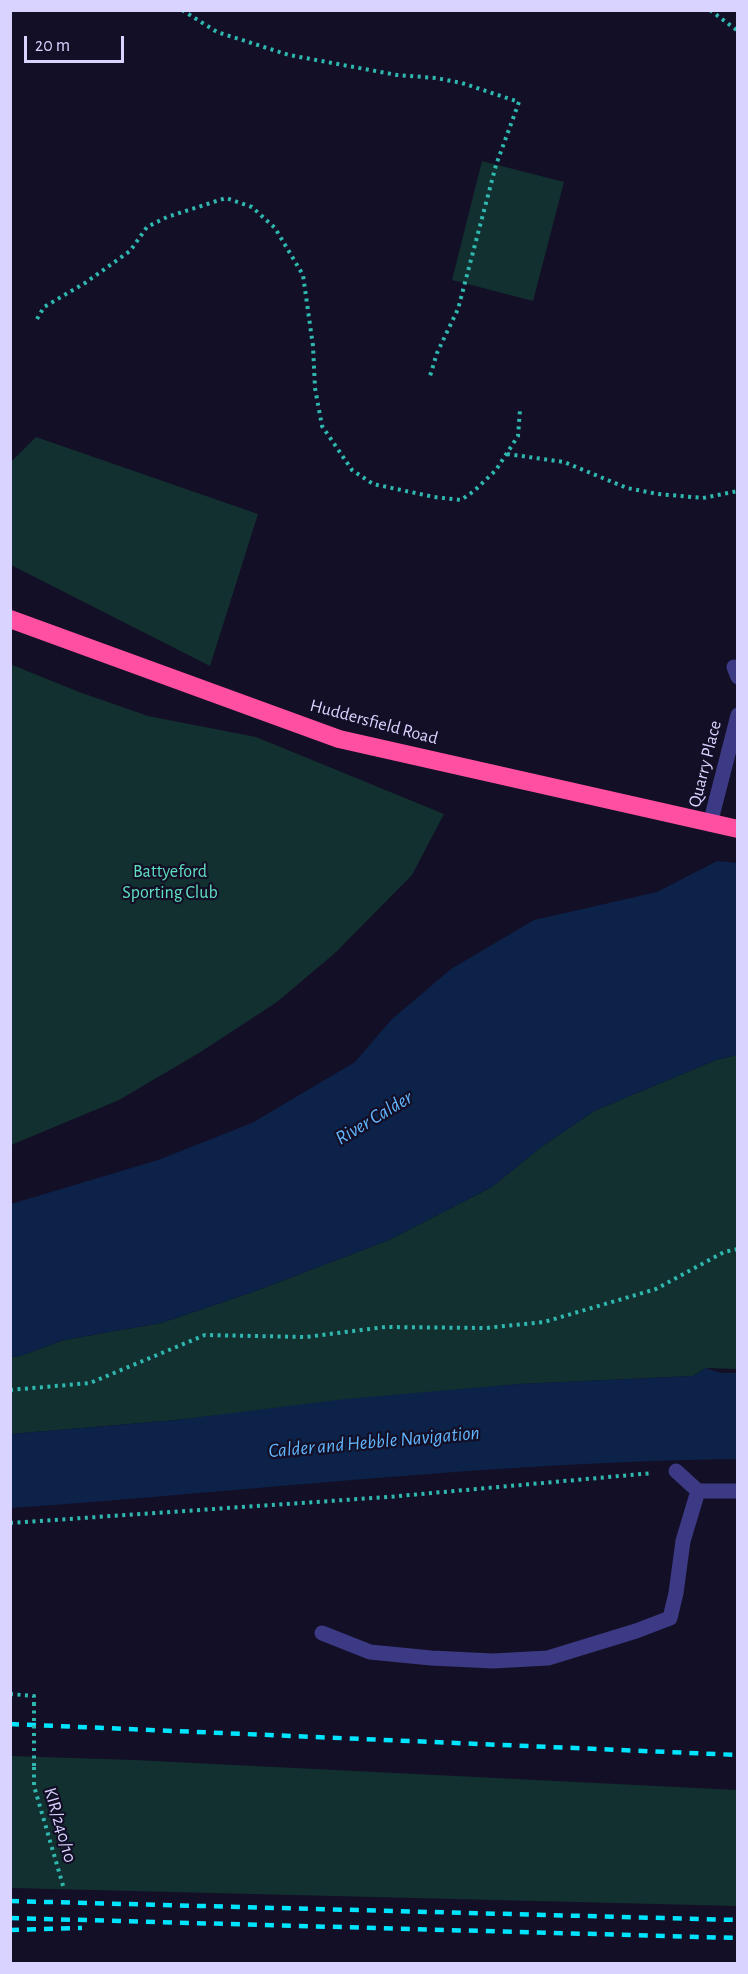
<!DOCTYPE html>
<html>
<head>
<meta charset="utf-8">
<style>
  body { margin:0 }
  #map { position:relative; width:748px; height:1974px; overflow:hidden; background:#130f26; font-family:"Alegreya Sans",sans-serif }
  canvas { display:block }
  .frame { position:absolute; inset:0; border:12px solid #d9d4ff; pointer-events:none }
  .scale { position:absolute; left:24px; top:36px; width:100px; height:27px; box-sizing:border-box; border:3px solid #d9d4ff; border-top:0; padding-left:8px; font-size:18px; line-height:21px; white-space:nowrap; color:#d9d4ff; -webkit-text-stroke:4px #130f26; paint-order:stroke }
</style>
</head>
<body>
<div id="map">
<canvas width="748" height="1974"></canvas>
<div class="frame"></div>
<div class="scale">20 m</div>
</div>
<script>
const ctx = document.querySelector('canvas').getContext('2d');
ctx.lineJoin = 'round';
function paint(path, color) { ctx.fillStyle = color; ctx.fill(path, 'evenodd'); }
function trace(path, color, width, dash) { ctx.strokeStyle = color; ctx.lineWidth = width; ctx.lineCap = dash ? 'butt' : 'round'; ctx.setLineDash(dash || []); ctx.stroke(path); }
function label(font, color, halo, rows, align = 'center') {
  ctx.font = font + ' "Alegreya Sans",sans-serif'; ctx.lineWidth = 4.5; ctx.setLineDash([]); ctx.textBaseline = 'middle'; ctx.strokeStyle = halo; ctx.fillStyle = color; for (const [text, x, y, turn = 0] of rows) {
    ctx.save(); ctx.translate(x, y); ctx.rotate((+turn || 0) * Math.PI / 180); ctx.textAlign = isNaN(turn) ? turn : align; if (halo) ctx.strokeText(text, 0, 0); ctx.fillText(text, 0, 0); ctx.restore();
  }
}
const green = new Path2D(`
  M482 161 564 182 533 301 452 280Z
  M36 437 258 514 210 666 11 565V462Z
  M10 664 79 692 148 716 256 737 444 814 412 875 335 953 277 1002 199 1053 119 1100 11 1145Z
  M737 1055V1369L706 1368 693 1376 519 1384 176 1420 11 1434V1357L20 1356 64 1340 161 1323 253 1292 389 1240 492 1187 540 1148 594 1111 716 1060Z
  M10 1756 135 1760 737 1790V1906L11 1888Z`);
const water = new Path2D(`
  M717 861 737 863V1055L716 1060 594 1111 540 1148 492 1187 389 1240 253 1292 161 1323 64 1340 20 1356 11 1357V1204L158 1160 252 1123 355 1062 391 1020 451 969 534 920 657 892Z
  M706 1368 721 1373H737V1459C495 1462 253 1491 11 1508V1434L176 1420 345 1399 519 1384 693 1376Z`);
const path = new Path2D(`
  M182 10 217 32 289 55 397 75 436 78 462 83 519 102 496 165 458 309 437 353 430 376
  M710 10 738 31
  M37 319 44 307 85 283 130 251 147 227 167 217 226 198 252 207 275 228 303 275 313 346 315 388 322 426 352 470 373 484 434 497 461 500 474 491 496 470 518 436 520 410
  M507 454 564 462 627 488 658 494 703 498 738 491
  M10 1390 90 1383 205 1335 306 1337 385 1327 486 1328 544 1322 656 1289 724 1252 738 1249
  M10 1523 388 1497 653 1473
  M10 1694 34 1696V1703
  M34 1767V1786L64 1889`);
const minor = new Path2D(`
  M734 667 738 677
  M710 824 738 715
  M676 1471 698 1491H738
  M322 1633 370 1652 431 1658 493 1661 548 1658 636 1631 670 1618 676 1593 683 1541 698 1491`);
const highway = new Path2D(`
  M10 619 339 739 738 829`);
const rail = new Path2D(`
  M10 1724 738 1755
  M10 1901 738 1920
  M10 1918 738 1938
  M10 1930 82 1928`);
const pathBridge = new Path2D(`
  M34 1703V1767`);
const streetNames = [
  ["Huddersfield Road",374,722,15],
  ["Quarry Place",705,764,-76],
  ["KIR/240/10",60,1825,74]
];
const parkNames = [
  ["Battyeford",170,872],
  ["Sporting Club",170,893]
];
const waterNames = [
  ["River Calder",374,1118,-31],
  ["Calder and Hebble Navigation",374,1442,-5]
];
paint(green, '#12302f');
paint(water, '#0c2248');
trace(path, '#2fb8b0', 4, [3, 4.5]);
trace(minor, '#3d3a85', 15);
trace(highway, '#ff4fa3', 18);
trace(rail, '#00e5ff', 4.5, [9, 8]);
trace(pathBridge, '#2fb8b0', 4, [3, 4.5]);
label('18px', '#d9d4ff', '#130f26', streetNames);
label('18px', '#5fe0c0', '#130f26', parkNames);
label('italic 20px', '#62b6ff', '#130f26', waterNames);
</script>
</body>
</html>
